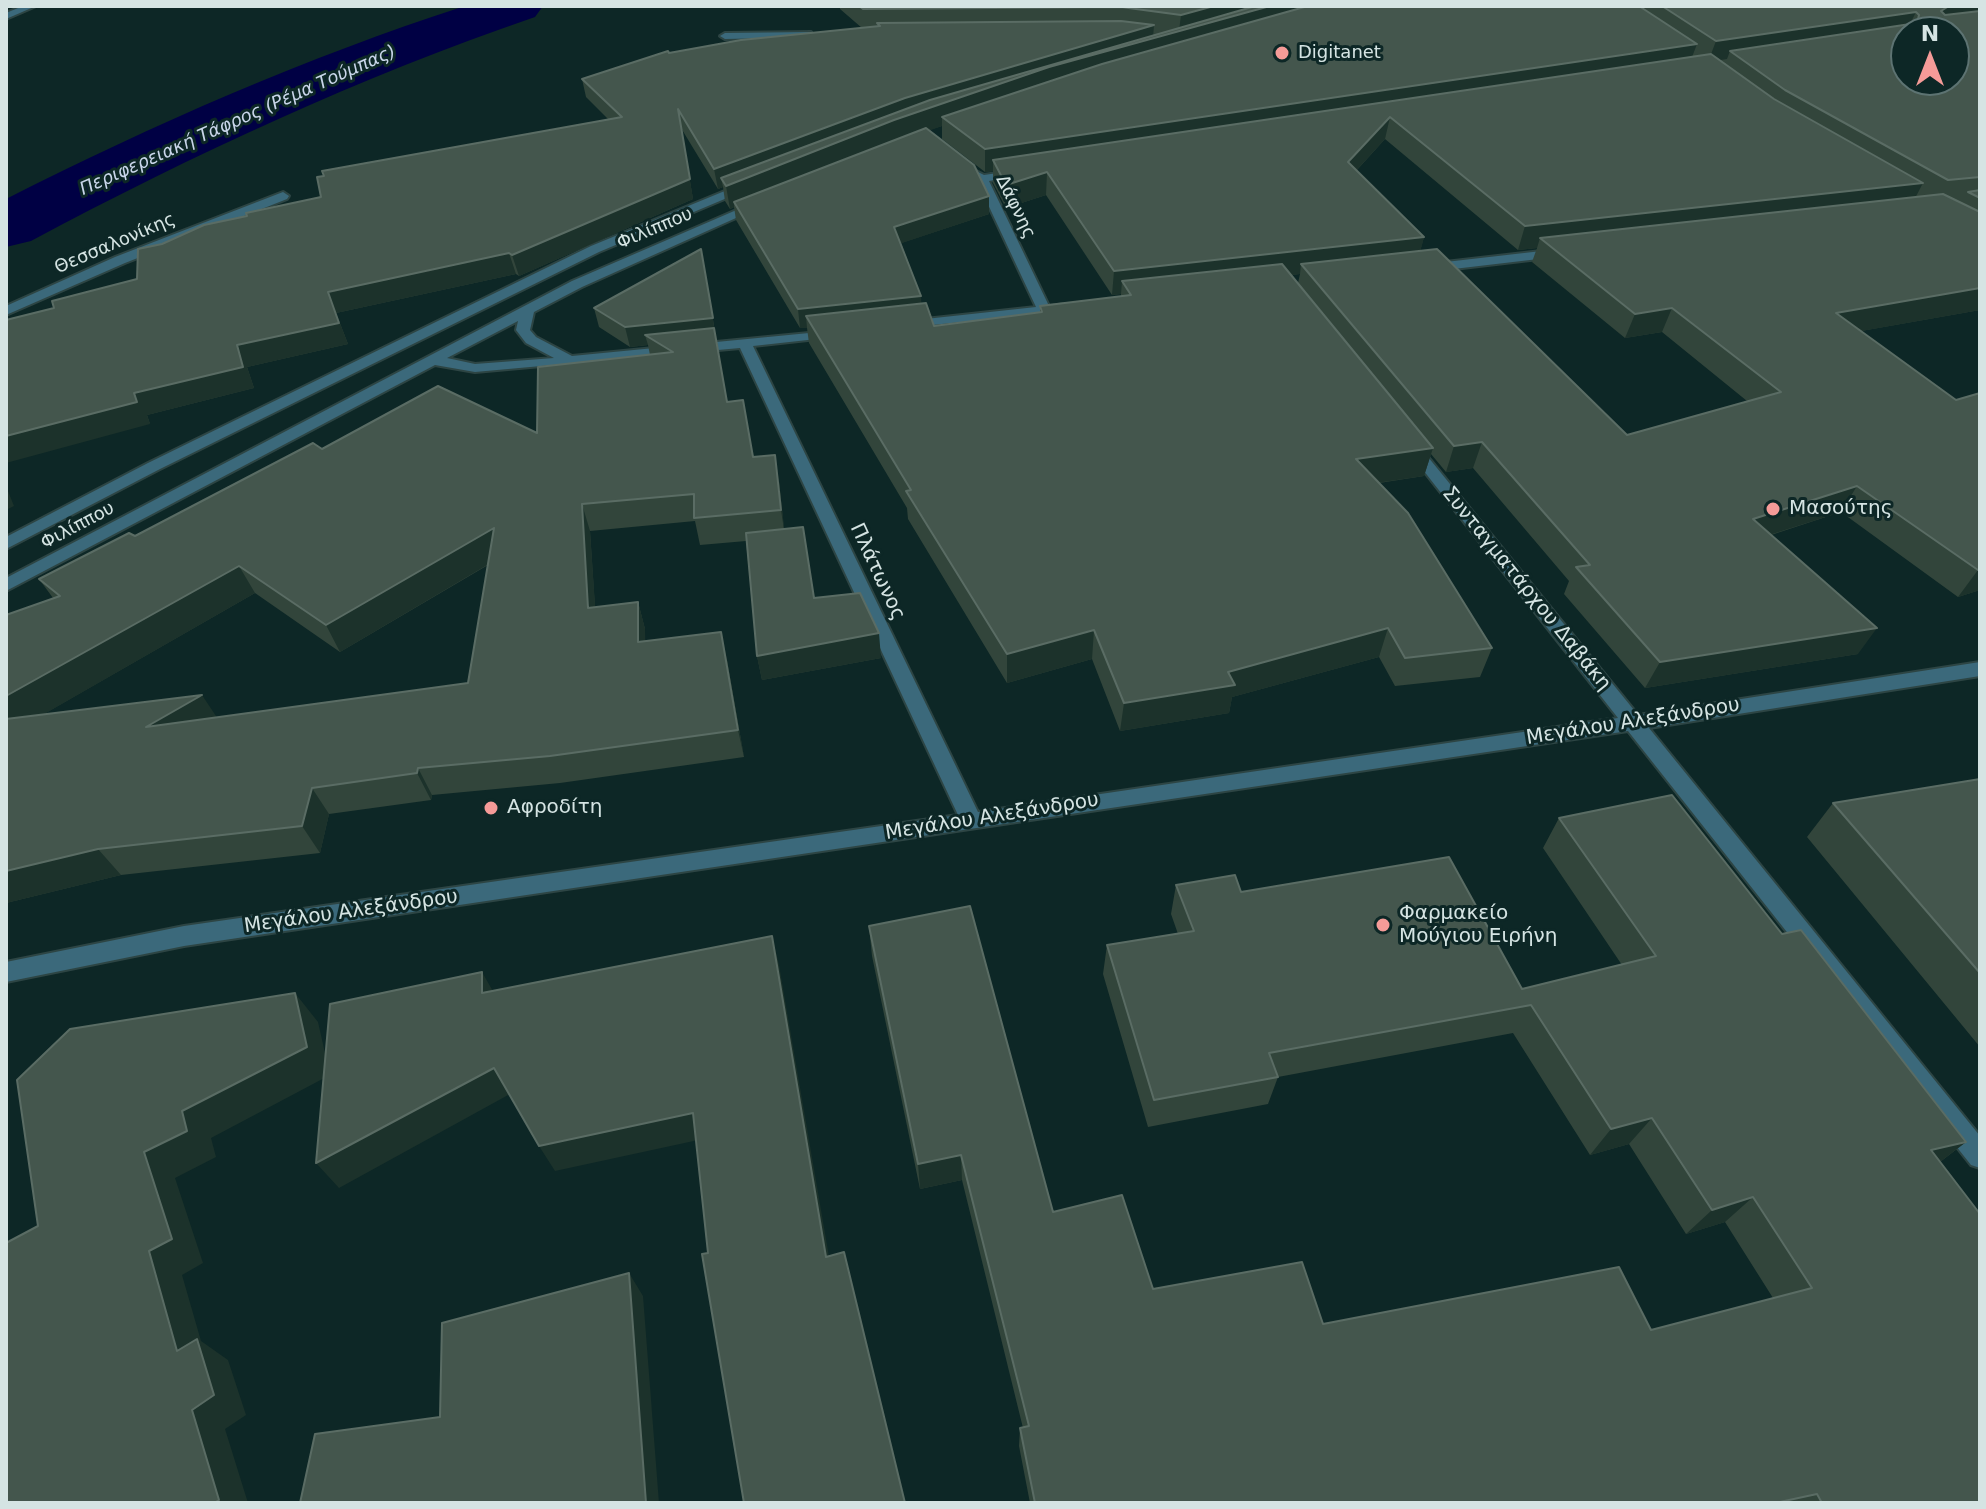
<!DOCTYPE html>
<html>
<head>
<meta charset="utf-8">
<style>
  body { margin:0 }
  #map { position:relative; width:1986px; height:1509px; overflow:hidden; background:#0d2726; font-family:"DejaVu Sans",sans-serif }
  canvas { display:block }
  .frame { position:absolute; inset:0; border:8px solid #d5e4e3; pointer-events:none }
  .north { position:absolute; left:1890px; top:16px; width:80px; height:80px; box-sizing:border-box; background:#0d2726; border:2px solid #5d7372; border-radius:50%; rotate:0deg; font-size:22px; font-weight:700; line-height:32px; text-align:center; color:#d5e4e3 }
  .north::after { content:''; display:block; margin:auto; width:28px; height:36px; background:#f59b98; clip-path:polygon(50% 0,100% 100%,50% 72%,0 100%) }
</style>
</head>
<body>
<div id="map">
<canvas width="1986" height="1509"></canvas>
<div class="frame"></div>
<div class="north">N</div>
</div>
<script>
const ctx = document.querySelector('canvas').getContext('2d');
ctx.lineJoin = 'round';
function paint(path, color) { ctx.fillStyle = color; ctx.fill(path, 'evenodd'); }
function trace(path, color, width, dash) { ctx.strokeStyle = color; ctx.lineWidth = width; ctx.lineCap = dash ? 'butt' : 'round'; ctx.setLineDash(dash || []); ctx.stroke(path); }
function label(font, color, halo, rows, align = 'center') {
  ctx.font = font + ' "DejaVu Sans",sans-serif'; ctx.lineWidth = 6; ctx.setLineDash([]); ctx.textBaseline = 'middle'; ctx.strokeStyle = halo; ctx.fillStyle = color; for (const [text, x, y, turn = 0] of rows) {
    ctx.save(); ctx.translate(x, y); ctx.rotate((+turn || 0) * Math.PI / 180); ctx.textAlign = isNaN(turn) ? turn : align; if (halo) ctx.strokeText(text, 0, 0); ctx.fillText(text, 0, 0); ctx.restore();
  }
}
const river = new Path2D(`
  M465 6H543L535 17C360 77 194 154 31 241L6 247V199C154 124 307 57 465 6Z`);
const minor = new Path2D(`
  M23 6H36L6 19V13Z
  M811 32 814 37 725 39 720 36 725 33Z
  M1018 170 1022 171V175L989 181 1049 306 1066 304 1073 308 1071 311 902 328V322L907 321 1036 307 977 181 968 173 974 170 984 175Z
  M749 181 753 183V187L599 252 160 469 6 549V537L148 463 591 246Z
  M283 192 289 196 287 199 125 263 6 315V306L115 257Z
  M755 202 765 205 582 287 534 312 530 330 536 337 572 356 840 330 842 333 835 337 753 346 978 812 1618 718 1405 447V441H1415L1638 715 1980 662V676L1649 728 1980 1136V1168L1971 1165 1628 731 184 946 6 982V962L184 926 958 815 740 348 475 372 435 365 6 591V578L572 281ZM518 321 516 330 526 343 554 358 475 364 447 358Z
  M1559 249 1565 253 1564 256 1428 272 1422 268 1428 264Z`);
const wall = new Path2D(`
  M840 6H1980V310L1861 331 1956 400 1980 393V590L1958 597 1841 512 1771 535 1858 654 1645 688 1564 594 1569 581 1473 468 1446 472 1431 454 1424 476 1379 483 1492 648 1480 677 1395 686 1379 657 1232 697 1229 713 1120 731 1092 659 1007 683 908 519 907 508 809 343 807 328H800L736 220 734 207 730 209 725 201 723 187 718 189 681 128 693 199 519 276 516 274 336 313 348 344 247 367 254 388 147 415 150 424 54 308 137 279 162 244 247 216 609 120 586 97 582 79 669 53 862 28 840 9ZM942 126V139L985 172 993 171V183L1006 208 1046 195 1112 295 1121 294V296L1040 306V312L934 326 921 303V296L901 243 989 214V196L929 130ZM1385 139 1518 250 1537 248 1532 262 1625 338 1662 332 1747 401 1627 435 1420 251 1424 237 1356 171ZM1300 274 1298 283 1291 275Z
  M701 249 727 402 753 457 779 481 784 529 814 598 881 658 762 680 757 656 746 541 700 545 695 521 590 531 595 607 638 602 645 629V641L727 660 744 757 560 783 432 795 431 800 329 814 320 853 121 875 6 903 53 598 39 579 135 536 322 449 537 433 650 355 648 345 630 347 599 327 594 308ZM488 565 468 683 217 718 42 715 255 593 340 652Z
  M1980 779V1047L1807 837 1833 803Z
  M1559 818 1782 934 1966 1142 1940 1162 1980 1503H1030L1019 1446 1020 1428H1023L962 1180 920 1189 872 956 869 926 1053 1212 1153 1289 1323 1324 1651 1330 1773 1298 1725 1222 1686 1234 1629 1144 1590 1155 1513 1033 1278 1077 1268 1104 1148 1127 1103 974 1107 945 1178 934 1171 914 1176 885 1241 892 1522 989 1622 965 1543 848Z`);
const shadedWall = new Path2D(`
  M1214 6H1244L1243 13 1270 6H1338L942 117V126L734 202V207L730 209 726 186 721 178 723 187 718 189 714 169 905 98 1154 25 1153 38 1179 31 1181 15Z
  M1949 6H1980V18L1938 26 1941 11Z
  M1916 12 1906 32 1730 51 1727 59 1708 62 1716 41Z
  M1697 44 1689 65 993 160V171L985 172V149Z
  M678 109 693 199 519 276 512 255Z
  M1390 117 1385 139 1343 185 1348 162Z
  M1047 172 1046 195 1006 208V185Z
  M1923 183 1911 206 1540 238 1537 248 1518 250 1525 226Z
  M989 196V214L896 245 894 227Z
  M1424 237 1418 261 1301 264 1300 274 1130 293 1122 281 1121 294 1112 295 1114 271Z
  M701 249 731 428 716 337 645 335 648 345 630 347 625 327Z
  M509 253 516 274 336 313 348 344 247 367 254 388 147 415 150 424 6 463V436L134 393 237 345 328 292Z
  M1980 288V310L1822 338 1836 313Z
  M921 296 922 315 806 316 807 328H800L798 309Z
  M1672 308 1662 332 1625 338 1635 314Z
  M1482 442 1473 468 1446 472 1454 446Z
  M1433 448 1424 476 1349 487 1356 459Z
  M775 455 779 481 785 536 781 510Z
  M6 486 14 506 6 510Z
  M1857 486 1841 512 1738 545 1753 519Z
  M582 504 590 531 597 635 588 608Z
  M494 528 504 555 340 652 326 625Z
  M239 566 255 593 6 736V696Z
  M1978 570H1980V590L1958 597Z
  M638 602 645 629 646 669 638 642Z
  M1388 628 1379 657 1232 697 1229 713 1120 731 1124 703 1228 672Z
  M1877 628 1858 654 1645 688 1660 662Z
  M1094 630 1092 659 1007 683V654Z
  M721 632 727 660 744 757 738 730Z
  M879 633 881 658 762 680 757 656Z
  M202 695 220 722 146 727Z
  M418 768 432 795 431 800 417 773Z
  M312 788 329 814 320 853 302 826Z
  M98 849 121 875 6 903V871Z
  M772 936 779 965 833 1280 826 1257Z
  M482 972 498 1000 482 993Z
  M295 993 318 1022 330 1075 211 1138 216 1157 175 1178 203 1263 182 1275 201 1341 228 1360 246 1415 225 1429 248 1503H214L177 1351 149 1251 144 1152Z
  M494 1068 510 1094 339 1188 316 1163Z
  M693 1113 703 1139 555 1171 539 1146Z
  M1652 1118 1629 1144 1590 1155 1611 1129Z
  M1966 1142 1932 1168 1931 1150Z
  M961 1155 962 1180 920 1189 918 1164Z
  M1753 1197 1725 1222 1686 1234 1712 1210Z
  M629 1273 643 1296 659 1503H646Z`);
const building = new Path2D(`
  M859 6H1214L1181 15 1121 7 863 9Z
  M1251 6H1270L1049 67 894 120 726 186 721 178 930 100 1252 7Z
  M1308 6H1639L1697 44 985 149 942 117 1102 64Z
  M1662 6H1949L1941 11 1945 15 1980 11V177L1948 180 1785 90 1730 51 1917 23 1919 15 1916 12 1716 41ZM1906 32H1954V80H1906Z
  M1121 21 1154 25 905 98 714 169 678 109 690 179 512 255 509 253 328 292 339 323 237 345 243 367 134 393 137 402 6 436V320L54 308 52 301 137 279 138 249 162 244 204 225 247 216 246 213 321 197 317 177 324 176 322 171 622 117 582 79 668 51 669 53 741 40 880 26 877 23Z
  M1711 54 1774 99 1923 183 1525 226 1390 117 1348 162 1424 237 1114 271 1047 172 1006 185 993 160Z
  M926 128 974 165 989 196 894 227 921 296 798 309 734 202Z
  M1980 190V198L1968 192Z
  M1943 194 1980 212V288L1836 313 1956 400 1980 393V570H1978L1857 486 1753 519 1877 628 1660 662 1576 567 1590 565 1482 442 1454 446 1301 264 1437 249 1627 435 1781 392 1672 308 1635 314 1540 238Z
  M701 249 713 318 625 327 594 308Z
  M1282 264 1433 448 1356 459 1408 513 1492 648 1405 658 1388 628 1228 672 1235 685 1124 703 1094 630 1007 654 906 491 911 490 806 316 926 303 934 326 1042 312 1040 306 1131 295 1122 281Z
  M714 328 727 402 743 400 753 457 775 455 781 510 694 518V494L582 504 588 608 638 602V642L721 632 738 730 550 756 418 768 417 773 312 788 302 826 98 849 6 871V719L202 695 146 727 468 683 494 528 326 625 239 566 6 696V615L60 596 39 579 129 533 135 536 313 443 322 449 438 386 537 433 538 367 673 352 645 335Z
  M803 527 814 598 860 593 879 633 757 656 746 533Z
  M1980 779V973L1833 803Z
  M1672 795 1782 934 1801 930 1966 1142 1931 1150 1980 1214V1503H1822L1817 1494 1775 1503H1035L1020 1428 1029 1426 961 1155 918 1164 869 926 970 906 1053 1212 1122 1195 1153 1289 1302 1262 1323 1324 1619 1267 1651 1330 1812 1288 1753 1197 1712 1210 1652 1118 1611 1129 1531 1005 1269 1053 1278 1077 1154 1100 1107 945 1194 931 1176 885 1235 875 1241 892 1449 857 1522 989 1656 956 1559 818Z
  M772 936 826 1257 844 1252 905 1503H744L702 1254 708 1253 693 1113 539 1146 494 1068 316 1163 330 1004 482 972V993Z
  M295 993 307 1047 182 1111 187 1131 144 1152 172 1239 149 1251 177 1351 197 1339 214 1395 192 1410 219 1500 214 1503H6V1243L38 1226 17 1080 70 1029Z
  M629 1273 646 1503H300L315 1434 440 1417 442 1323Z`);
const markers = [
  [1282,53,8,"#f59b98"],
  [1773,509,8,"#f59b98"],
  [491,808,8,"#f59b98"],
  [1383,925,8,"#f59b98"]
];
const farPoinames = [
  ["Digitanet",1298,53]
];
const farWaternames = [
  ["Περιφερειακή Τάφρος (Ρέμα Τούμπας)",238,121,-24]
];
const farStreetnames = [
  ["Δάφνης",1015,207,64],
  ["Φιλίππου",655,229,-23],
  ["Θεσσαλονίκης",115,244,-23],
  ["Φιλίππου",78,526,-28]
];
const poiNames = [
  ["Μασούτης",1789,509],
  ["Αφροδίτη",507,808],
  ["Φαρμακείο",1399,914],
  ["Μούγιου Ειρήνη",1399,937]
];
const streetNames = [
  ["Πλάτωνος",877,572,65],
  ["Συνταγματάρχου Δαβάκη",1526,589,51],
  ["Μεγάλου Αλεξάνδρου",1633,722,-9],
  ["Μεγάλου Αλεξάνδρου",992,817,-9],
  ["Μεγάλου Αλεξάνδρου",351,912,-8]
];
paint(river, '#004');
trace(minor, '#2d4544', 4);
paint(minor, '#3b697b');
paint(wall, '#32453b');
paint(shadedWall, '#1c322b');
paint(building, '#44564d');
trace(building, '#5a6c64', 2);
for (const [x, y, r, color] of markers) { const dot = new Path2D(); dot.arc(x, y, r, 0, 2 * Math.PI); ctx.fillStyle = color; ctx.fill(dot); trace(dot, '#0d2726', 3); }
label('18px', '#d5e4e3', '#0d2726', farPoinames, 'left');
label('italic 18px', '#c9d6ea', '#0d2726', farWaternames);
label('18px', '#d5e4e3', '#0d2726', farStreetnames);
label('20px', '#d5e4e3', '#0d2726', poiNames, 'left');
label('20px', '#d5e4e3', '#0d2726', streetNames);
</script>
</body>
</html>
